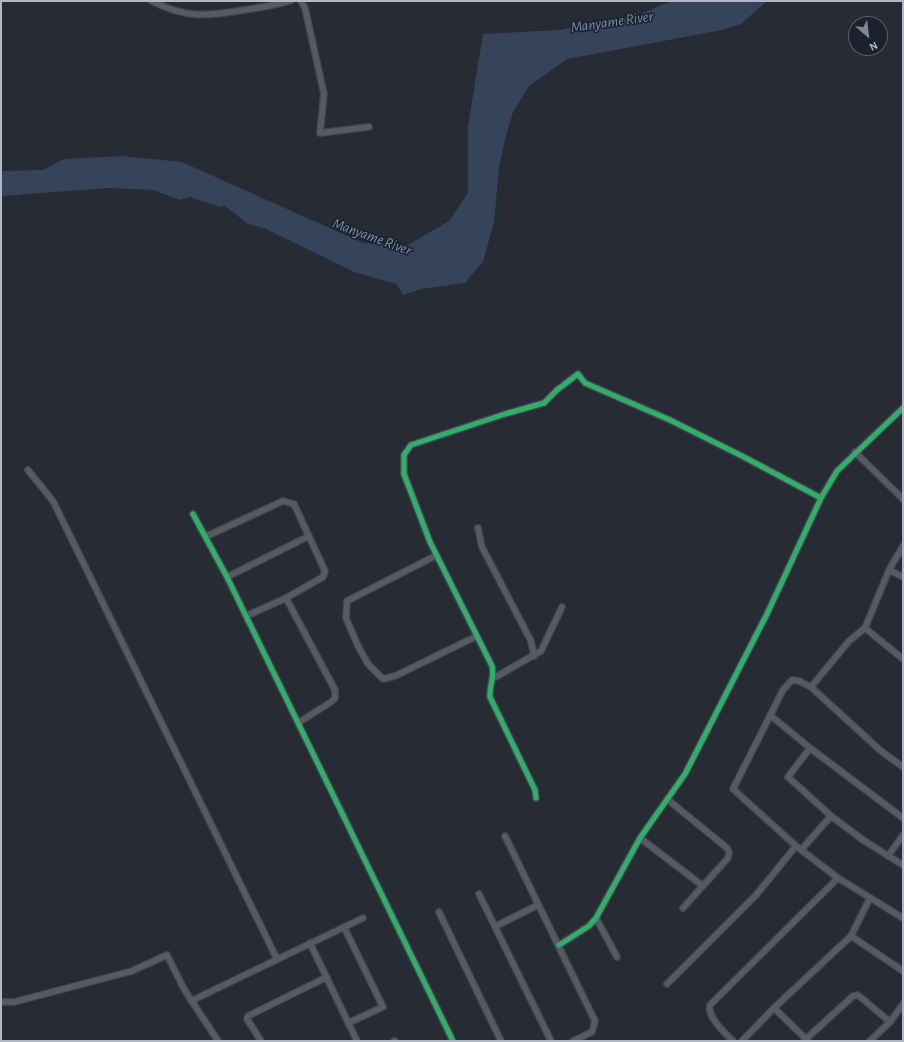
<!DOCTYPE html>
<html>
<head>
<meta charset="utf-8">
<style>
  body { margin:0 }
  #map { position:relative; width:904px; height:1042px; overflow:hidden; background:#272b33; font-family:"Alegreya Sans",sans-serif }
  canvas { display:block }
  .frame { position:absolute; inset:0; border:2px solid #b0b7c5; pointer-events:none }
  .north { position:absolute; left:848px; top:16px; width:40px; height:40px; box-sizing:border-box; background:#1b212d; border:1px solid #575d6a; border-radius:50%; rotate:152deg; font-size:11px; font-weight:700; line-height:16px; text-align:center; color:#b0b7c5 }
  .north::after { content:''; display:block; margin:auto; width:14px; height:18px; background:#808692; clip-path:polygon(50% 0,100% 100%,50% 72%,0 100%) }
</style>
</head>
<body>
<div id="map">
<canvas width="904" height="1042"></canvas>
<div class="frame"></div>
<div class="north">N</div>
</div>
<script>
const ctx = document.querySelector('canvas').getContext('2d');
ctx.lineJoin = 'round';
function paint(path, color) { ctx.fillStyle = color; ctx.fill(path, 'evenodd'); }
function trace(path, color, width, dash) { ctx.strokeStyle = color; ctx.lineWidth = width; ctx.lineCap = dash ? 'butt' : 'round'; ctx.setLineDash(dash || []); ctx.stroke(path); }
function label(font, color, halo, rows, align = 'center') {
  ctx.font = font + ' "Alegreya Sans",sans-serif'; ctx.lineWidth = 3; ctx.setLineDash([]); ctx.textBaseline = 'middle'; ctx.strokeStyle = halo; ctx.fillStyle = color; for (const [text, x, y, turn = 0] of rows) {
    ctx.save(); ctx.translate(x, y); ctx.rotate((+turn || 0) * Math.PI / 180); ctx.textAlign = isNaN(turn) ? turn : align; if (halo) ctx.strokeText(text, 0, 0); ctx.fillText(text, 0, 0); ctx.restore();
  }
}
const water = new Path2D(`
  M671 1H767L741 24 722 30 567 59 529 86 513 112 505 140 499 168 494 222 483 262 465 283 421 289 403 295 396 284 354 272 264 228 248 224 225 206 220 207 190 197 179 200 154 190 109 188 1 196V171L43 170 64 159 122 156 182 162 363 243 406 246 449 221 468 193V126L483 34 559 30 636 16Z`);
const minor = new Path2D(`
  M152 1C186 19 208 16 244 10 260 8 275 5 290 1
  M301 1 305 8 324 94 320 133 369 127
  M855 452 903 499
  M28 470 53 501 277 959
  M193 514 227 577 453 1041
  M478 528 482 547 531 641 534 656
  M207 536 283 501 294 504 325 571 323 577 286 598 246 616
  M437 555 347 601 346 618 358 646 368 664 383 679 395 676 477 636
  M889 570 903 577
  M227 577 309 536
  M286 598 335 690V698L331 702 298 723
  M865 628 903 659
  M492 679 541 651 562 607
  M811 687 849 641 865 628 889 570 903 546
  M770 715 810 748 903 818
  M810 748 788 777 831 816 863 840 903 865
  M903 767 881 751 811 687 799 681 792 680 783 690 733 789 796 846 838 878 903 918
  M536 798 535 790 490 697C489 686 495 677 492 666L430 542 404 474V455L411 445 505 414 544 403 557 390 578 374 585 383 670 420 744 457 821 498
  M667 799 727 848 729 852 728 858 683 908
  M505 836 595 1021 592 1032 573 1041
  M640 838 703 886
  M801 850 831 816
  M888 856 903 835
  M479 894 551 1041
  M439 912 501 1041
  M596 918 617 957
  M496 926 538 905
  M344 927 383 1007 348 1023
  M851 936 903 971
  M310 943 357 1041
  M559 945 589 926 596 918 640 838 685 774 767 614 821 498 837 471 903 408
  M667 984 756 895 796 846
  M191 1001 363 918
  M1 1002H14L132 971 167 955 184 989 218 1041
  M774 1008 808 1041
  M806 1039 853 996 858 995 890 1022
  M261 1041 247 1019 248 1016 327 977
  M394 1041H395
  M733 1041C725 1033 707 1017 710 1005L838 878
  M742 1041 774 1008 851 936 870 898
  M870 1041 890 1022 903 1004`);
const cycleway = new Path2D(`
  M193 514 227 577 453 1041
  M536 798 535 790 490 697C489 686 495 677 492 666L430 542 404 474V455L411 445 505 414 544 403 557 390 578 374 585 383 670 420 744 457 821 498
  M559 945 589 926 596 918 640 838 685 774 767 614 821 498 837 471 903 408`);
const waterNames = [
  ["Manyame River",612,22,-8],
  ["Manyame River",372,237,20]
];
paint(water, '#35435b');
trace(minor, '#43464c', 8);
trace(minor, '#575a62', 5.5);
trace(cycleway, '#2db169', 5);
label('italic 15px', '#7a8cac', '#1b212d', waterNames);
</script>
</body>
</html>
